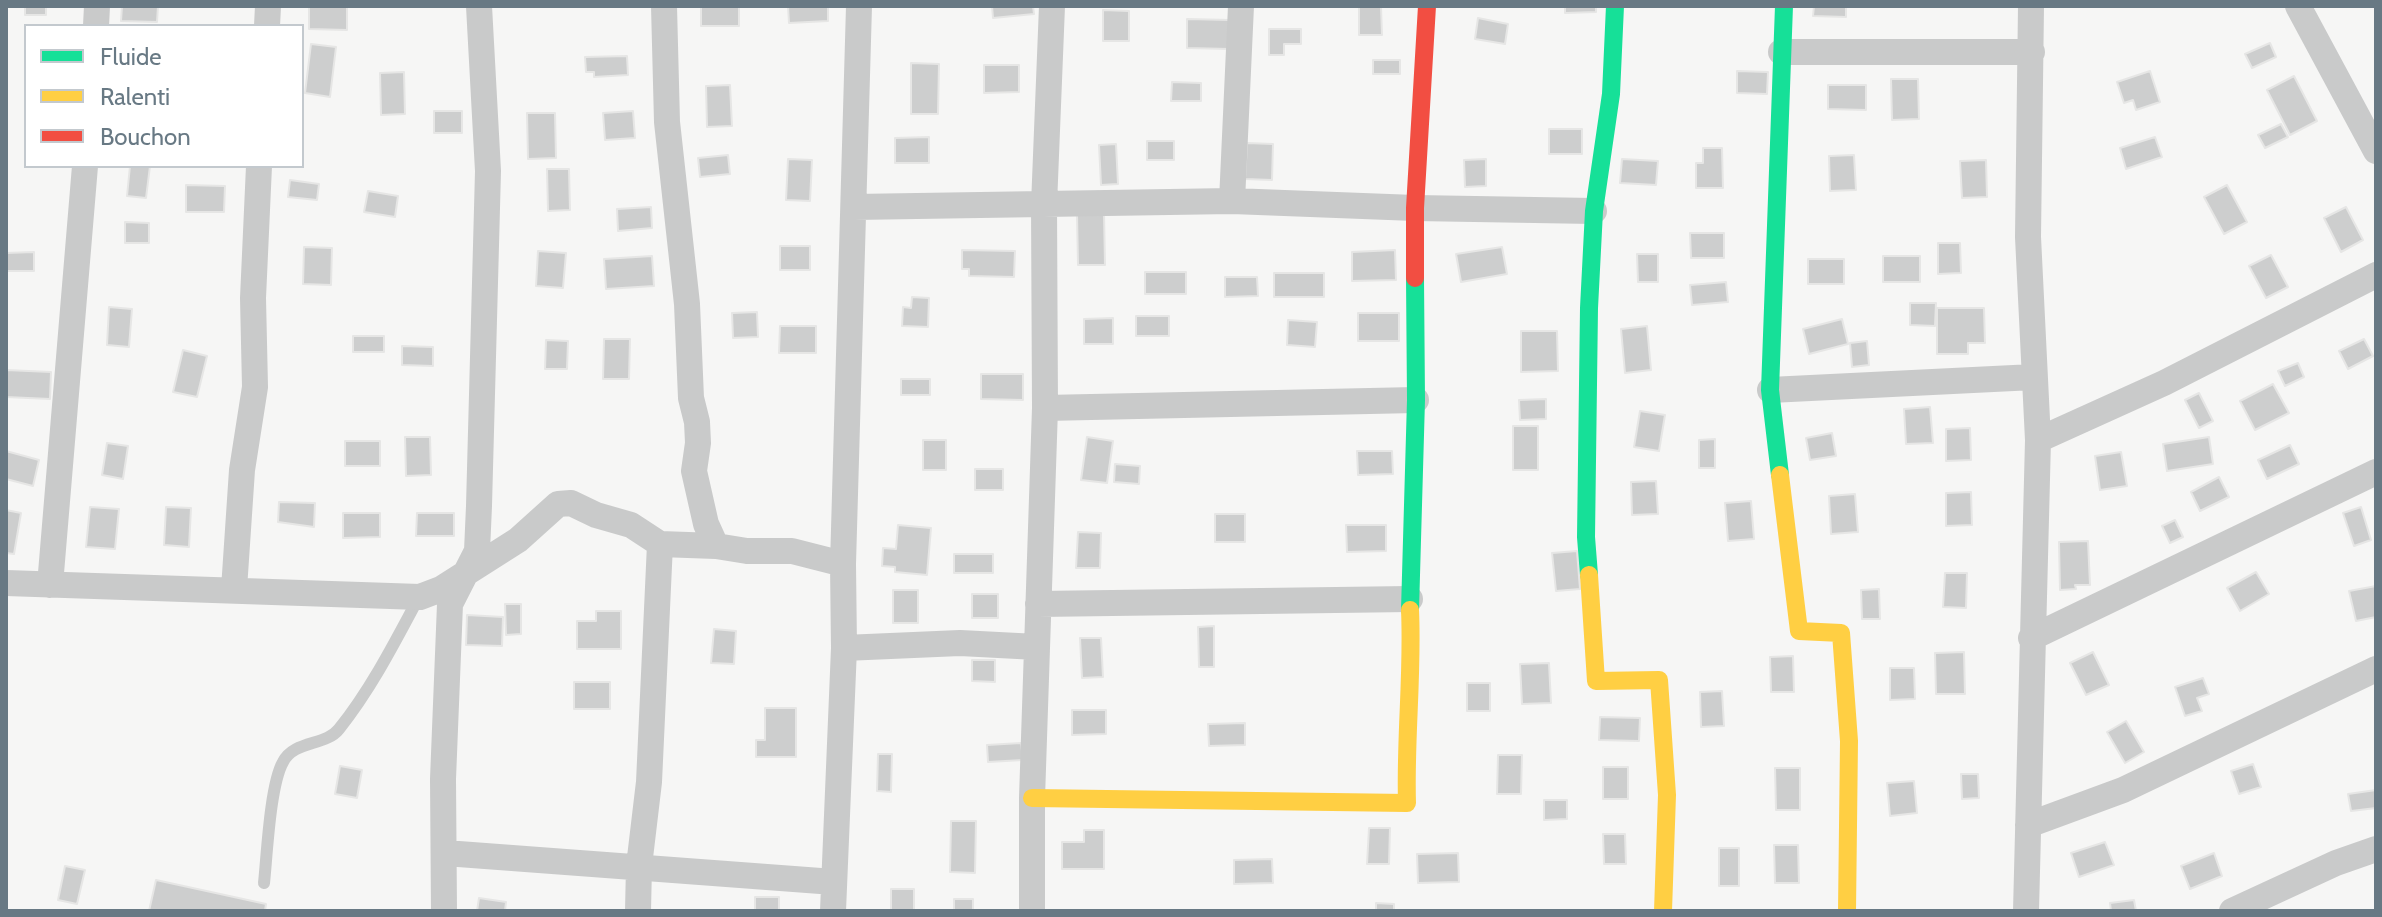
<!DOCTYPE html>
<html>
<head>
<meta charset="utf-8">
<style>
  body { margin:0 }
  #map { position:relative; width:2382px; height:917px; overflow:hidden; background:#f6f6f5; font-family:Cabin,sans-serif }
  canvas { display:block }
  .frame { position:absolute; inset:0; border:8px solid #687984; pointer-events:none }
  .legend { position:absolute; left:24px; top:24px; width:280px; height:144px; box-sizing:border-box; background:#fff; border:2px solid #c3c9ce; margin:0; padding:10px 14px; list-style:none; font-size:24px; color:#687984 }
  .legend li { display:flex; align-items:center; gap:16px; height:40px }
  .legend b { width:40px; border:2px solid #c3c9ce }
</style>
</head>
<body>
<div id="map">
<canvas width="2382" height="917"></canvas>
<div class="frame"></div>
<ul class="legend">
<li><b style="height:10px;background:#16e098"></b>Fluide</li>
<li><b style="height:10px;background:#ffcf43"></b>Ralenti</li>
<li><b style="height:10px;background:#f24e42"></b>Bouchon</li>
</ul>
</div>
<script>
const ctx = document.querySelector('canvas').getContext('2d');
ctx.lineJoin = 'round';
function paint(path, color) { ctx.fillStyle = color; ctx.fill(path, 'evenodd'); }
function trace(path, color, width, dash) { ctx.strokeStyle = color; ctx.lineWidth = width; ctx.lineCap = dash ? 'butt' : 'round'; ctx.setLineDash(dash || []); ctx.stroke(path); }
const building = new Path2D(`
  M25 6H46V15H25Z
  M122 6H158L157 22 121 21Z
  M309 6H347V30L309 29Z
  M701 6H739V26H701Z
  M788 6H828V21L789 23Z
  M992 6H1033L1034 14 993 18Z
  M1565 6H1596V12L1565 13Z
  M1814 6H1846V17L1813 16Z
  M1359 7H1381L1382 35H1359Z
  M1103 10 1129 11V41H1103Z
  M1478 18 1508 24 1505 44 1475 39Z
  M1187 19 1230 20 1229 49 1187 48Z
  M1269 29H1301V44H1284V55H1269Z
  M2270 43 2276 57 2252 68 2245 54Z
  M311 44 336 47 330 97 305 93Z
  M627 56 628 75 594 77V72H586L585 57Z
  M1373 60H1400V74H1373Z
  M911 63 939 64 938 114H911Z
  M984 65H1019V92L984 93Z
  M1737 71 1768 72 1767 94 1737 93Z
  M2150 71 2160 102 2136 110 2133 100 2124 103 2117 82Z
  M404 72 405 114 381 115 380 73Z
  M2294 76 2317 121 2290 135 2267 90Z
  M1891 79H1918L1919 119 1892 120Z
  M1172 82 1201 83V101H1171Z
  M730 85 732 126 707 127 706 86Z
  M1828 85H1866V110L1828 109Z
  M434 111H462V133H434Z
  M633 111 635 138 605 140 603 113Z
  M527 113H555L556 158 528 159Z
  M2281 124 2288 137 2265 148 2258 135Z
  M1549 129H1582V154H1549Z
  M929 137V163H895V138Z
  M2155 137 2162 157 2126 169 2120 148Z
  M1147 141H1174V160H1147Z
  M1247 143 1273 144 1272 180 1245 179Z
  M1116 144 1118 184 1101 185 1099 145Z
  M1703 148H1722L1723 188H1696V163H1703Z
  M728 155 730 174 700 177 698 158Z
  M1854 155 1856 190 1830 191 1829 156Z
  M788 159 812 160 810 201 786 200Z
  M1486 159V186L1465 187 1464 160Z
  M1622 159 1658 161 1656 185 1620 183Z
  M1986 160 1987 197 1962 198 1960 161Z
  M130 166H150L146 198 127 196Z
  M547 169H569L570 210 548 211Z
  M290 180 319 184 317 200 288 197Z
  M186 185 225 186 224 212H186Z
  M2227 185 2247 222 2224 234 2204 197Z
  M368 191 398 196 395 217 364 212Z
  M651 207 652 228 618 231 617 209Z
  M2346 207 2363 240 2341 252 2324 218Z
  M1104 213 1105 265H1078L1077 214Z
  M125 222 149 223V243H125Z
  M1690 233H1724V258H1691Z
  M1938 243H1960L1961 273 1938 274Z
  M780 246H810V270H780Z
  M304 247 332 248 331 285 303 284Z
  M1502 247 1507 274 1461 282 1456 254Z
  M962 250 1015 251 1014 277 969 276V269H962Z
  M1395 250 1396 280 1352 281V252Z
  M538 251 566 253 563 288 536 286Z
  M34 252V271H6V253Z
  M1637 254H1658V282H1638Z
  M2271 255 2288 287 2266 298 2249 266Z
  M652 256 654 286 606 289 604 259Z
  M1883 256H1920V282H1883Z
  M1808 259H1844V284H1808Z
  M1145 272H1186V294H1145Z
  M1274 273H1324V297H1274Z
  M1225 277H1257L1258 296 1225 297Z
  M1726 282 1728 302 1692 305 1690 285Z
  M912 297 929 298 928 327 902 326 903 307 911 308Z
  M1910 303H1936L1935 326 1910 325Z
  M109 307 132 309 129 347 107 345Z
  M1937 308H1984L1985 343H1968V354H1937Z
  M757 312 758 337 733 338 732 313Z
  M1358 313H1399V341H1358Z
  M1136 316H1169V336H1136Z
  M1113 318V344H1084V319Z
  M1842 319 1848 344 1809 354 1803 329Z
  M1288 320 1317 322 1315 347 1287 345Z
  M780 326H816V353H779Z
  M1647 326 1651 370 1625 373 1621 329Z
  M1521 331H1557L1558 371 1521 372Z
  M353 336H384V352H353Z
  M604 339H630L629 379H603Z
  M2364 339 2373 356 2348 369 2339 351Z
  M546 340 568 341 567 369H545Z
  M1867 341 1869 365 1852 367 1850 343Z
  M402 346 433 347V366L402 365Z
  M183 350 207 356 197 397 173 392Z
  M2298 363 2304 377 2285 386 2278 371Z
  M6 370 51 372 50 399 6 397Z
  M981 374H1023V400L981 399Z
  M901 379H930V395H901Z
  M2273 384 2289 413 2255 430 2240 401Z
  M2199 393 2213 421 2199 428 2185 400Z
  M1546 399V419L1520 420 1519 400Z
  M1930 407 1933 443 1906 444 1904 409Z
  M1640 411 1665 415 1659 451 1634 447Z
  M1513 426H1538V470H1513Z
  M1970 428 1971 460 1946 461V429Z
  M1832 433 1836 456 1810 460 1806 438Z
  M405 437H430L431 475 406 476Z
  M1087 437 1113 441 1107 483 1081 480Z
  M2209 437 2213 464 2167 471 2163 444Z
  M1715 439V468H1699V440Z
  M923 440H946V470H923Z
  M345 441H380V466H345Z
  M107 443 128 446 123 479 102 475Z
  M2290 445 2299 464 2267 479 2258 460Z
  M6 451 39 460 33 486 6 479Z
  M1357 451H1392L1393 474 1358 475Z
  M2121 452 2127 486 2100 490 2095 456Z
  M1115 464 1140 466 1139 484 1114 482Z
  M975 469H1003V490H975Z
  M2219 477 2229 497 2200 511 2191 492Z
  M1656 481 1658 514 1632 515 1631 482Z
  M1971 492 1972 525 1946 526V493Z
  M1855 494 1858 532 1831 534 1829 496Z
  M1751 501 1754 539 1728 541 1725 503Z
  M279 502 315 503 314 527 278 522Z
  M90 507 119 509 115 549 86 547Z
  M166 507 191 508 189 547 164 545Z
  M2361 507 2371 540 2354 546 2343 513Z
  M6 510 21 513 14 554 6 553Z
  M343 513H380V537L343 538Z
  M417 513H454V536H416Z
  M1215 514H1245V542H1215Z
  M2175 520 2183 537 2170 543 2162 526Z
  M898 525 931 528 927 575 895 572V567L882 566 883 548 896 549Z
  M1346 525H1386V551L1347 552Z
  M1078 532 1101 533 1100 568H1076Z
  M2088 541 2090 585H2075L2076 589 2060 590 2059 542Z
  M1577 551 1580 589 1556 591 1552 553Z
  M954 554H993V573H954Z
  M2256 572 2269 594 2240 611 2227 588Z
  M1945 573H1967L1966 608 1943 607Z
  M2376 586V617L2356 621 2349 591Z
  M1879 589 1880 619H1862L1861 590Z
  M893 590H918V623H893Z
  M972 594H998V618H972Z
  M505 604H521V634L506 635Z
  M596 611H621V649H577V621H596Z
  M467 615 503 617 502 646 466 645Z
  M1214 626V667H1199L1198 627Z
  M714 629 736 631 734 664 711 663Z
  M1080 638H1101L1103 677 1082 678Z
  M1964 652 1965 694H1936L1935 653Z
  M2093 652 2109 685 2086 695 2070 663Z
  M1793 656 1794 692H1771L1770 657Z
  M972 660H995V682L972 681Z
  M1549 663 1551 703 1522 704 1520 664Z
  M1890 668H1914L1915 699 1890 700Z
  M2203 678 2209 694 2197 698 2202 711 2185 716 2175 687Z
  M574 682H610V709H574Z
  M1467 683H1490V711H1467Z
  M1722 691 1724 726 1701 727 1700 692Z
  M765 708H796V757H756V740H765Z
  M1072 710H1106V734L1072 735Z
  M1600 717 1640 718 1639 741 1599 740Z
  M2126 721 2144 752 2125 763 2107 732Z
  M1245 723V745L1209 746 1208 724Z
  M1021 743 1023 760 988 762 987 745Z
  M878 754H892L891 792 877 791Z
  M1498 755H1522L1521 794H1497Z
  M2253 764 2261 787 2239 794 2231 771Z
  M340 766 362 770 357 798 335 794Z
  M1603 767H1628V799H1603Z
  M1775 768H1800V810H1776Z
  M1961 774H1978L1979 798 1962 799Z
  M1914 781 1917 813 1890 816 1887 783Z
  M2376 790V808L2351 811 2348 794Z
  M1544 800H1567V819L1544 820Z
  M951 821H976L975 873 950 872Z
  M1369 828H1390L1389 864H1367Z
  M1084 830H1104V869H1062V842H1084Z
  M1603 834H1625L1626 864H1604Z
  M2105 842 2114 865 2079 877 2071 853Z
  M1774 845H1798L1799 883H1775Z
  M1719 848H1739V886H1719Z
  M1458 853 1459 882 1418 883 1417 854Z
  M2214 853 2222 876 2190 889 2181 866Z
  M1272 859 1273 883 1234 884V860Z
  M65 866 85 870 77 904 58 900Z
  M156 880 266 904 265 911H149Z
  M891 889H914V911H891Z
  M755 897H779V911H755Z
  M479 898 506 902 505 911H477Z
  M954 899H973V911H954Z
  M2134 900 2136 911H2111L2110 903Z
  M1376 903 1394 904V911H1376Z`);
const lane = new Path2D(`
  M264 883C267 855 270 785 283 762 294 740 326 746 339 729 371 689 395 642 419 597`);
const street = new Path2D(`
  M664 6 667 122 687 304 691 398 697 422 698 443 694 471 706 524 716 546
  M2298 6 2376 151
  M96 26 97 6
  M267 26 268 6
  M1781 52H2032
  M1232 201 1241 6
  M854 207 1232 201 1415 208 1594 211
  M1770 390 2034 377
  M1045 408 1416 400
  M2038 440 2164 383 2376 275
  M6 583 420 597 441 589 518 540 558 504 571 503 596 515 631 525 660 544 716 546 747 551H792L843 564
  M50 585 85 166
  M234 589 242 470 255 387 253 298 259 166
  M1038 604 1410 599
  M2031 638 2376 472
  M844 648 960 643 1037 647
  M2028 825 2123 790 2376 669
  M445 853 834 882
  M444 911 443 779 450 604 477 551 479 506 488 171 479 6
  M638 911 639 866 649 782 660 544
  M833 911 844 648 843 564 859 6
  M1032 911V798L1045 408 1044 205 1052 6
  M2026 911 2038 440 2028 237 2031 6
  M2232 911 2336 863 2376 849`);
const fast = new Path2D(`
  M1780 475 1770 390 1784 6
  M1589 575 1586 537 1589 308 1594 211 1611 94 1615 6
  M1410 610 1416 400 1415 278`);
const slow = new Path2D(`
  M1780 475 1799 631 1841 633 1849 741 1847 911
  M1589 575 1596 681 1659 680 1667 795 1663 911
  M1032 798 1407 803C1405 738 1413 674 1410 610`);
const jam = new Path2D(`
  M1415 278V208L1427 6`);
paint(building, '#cdcece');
trace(building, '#e6e6e5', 2);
trace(lane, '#c9caca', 12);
trace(street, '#c9caca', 26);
trace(fast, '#16e098', 18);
trace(slow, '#ffcf43', 18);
trace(jam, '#f24e42', 18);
</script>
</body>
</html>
